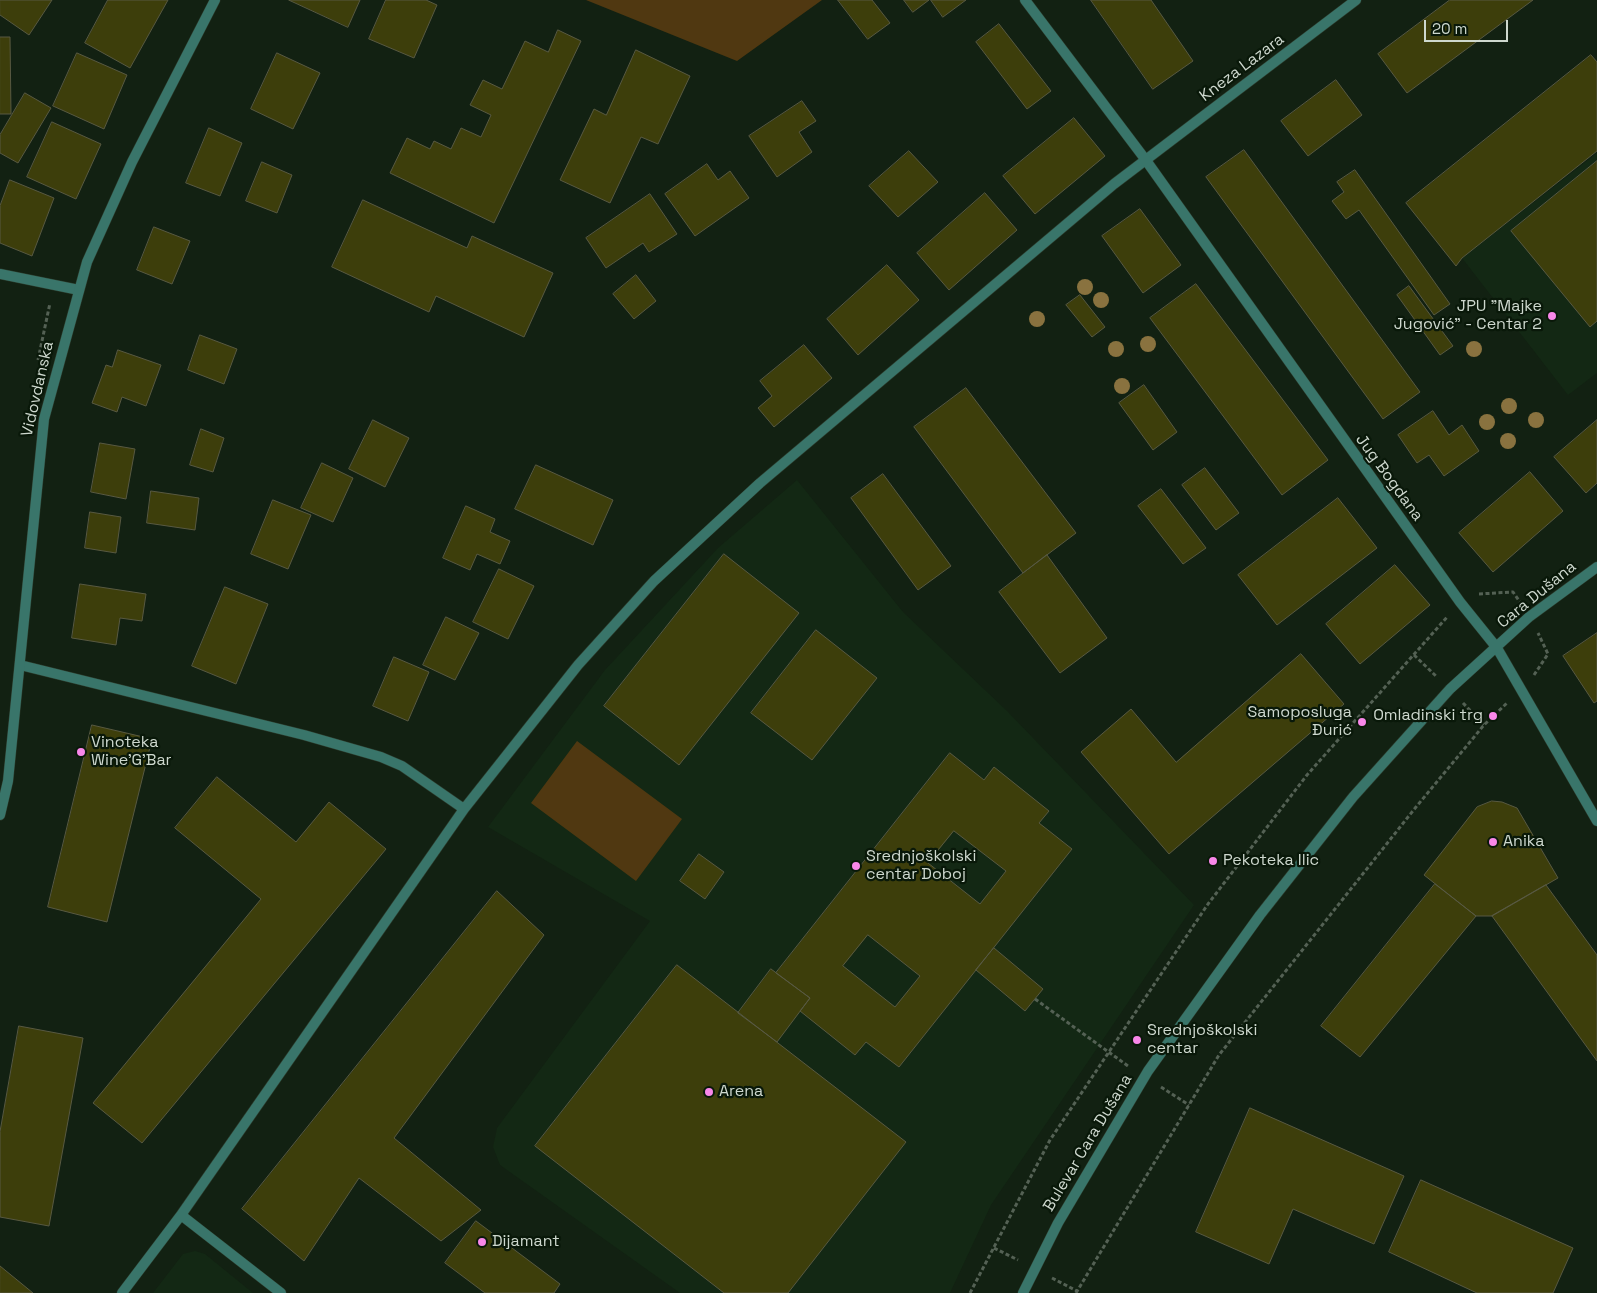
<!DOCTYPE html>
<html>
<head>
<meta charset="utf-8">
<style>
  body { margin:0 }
  #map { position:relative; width:1597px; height:1293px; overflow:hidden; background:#122112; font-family:"Space Grotesk",sans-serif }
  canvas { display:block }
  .scale { position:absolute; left:1424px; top:20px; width:84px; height:22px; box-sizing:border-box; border:2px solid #ced8ce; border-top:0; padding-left:6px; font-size:15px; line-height:18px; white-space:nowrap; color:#ced8ce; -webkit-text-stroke:4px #091809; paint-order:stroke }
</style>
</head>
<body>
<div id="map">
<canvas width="1597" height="1293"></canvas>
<div class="scale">20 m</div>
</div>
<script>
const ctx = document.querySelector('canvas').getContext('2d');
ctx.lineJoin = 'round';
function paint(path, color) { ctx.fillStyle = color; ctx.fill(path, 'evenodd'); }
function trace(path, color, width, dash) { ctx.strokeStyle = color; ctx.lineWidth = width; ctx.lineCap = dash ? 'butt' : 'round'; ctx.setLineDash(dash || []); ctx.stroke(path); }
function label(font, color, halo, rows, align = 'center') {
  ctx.font = font + ' "Space Grotesk",sans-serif'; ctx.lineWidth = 4.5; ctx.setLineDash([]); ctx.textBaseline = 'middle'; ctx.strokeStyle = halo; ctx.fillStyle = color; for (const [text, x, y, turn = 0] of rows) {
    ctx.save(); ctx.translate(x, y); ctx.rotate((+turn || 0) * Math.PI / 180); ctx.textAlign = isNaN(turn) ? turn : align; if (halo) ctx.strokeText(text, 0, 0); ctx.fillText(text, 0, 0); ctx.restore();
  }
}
const built = new Path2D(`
  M1597 153V373L1568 395 1462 258Z
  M797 480 903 612 1007 711 1194 905 991 1205 950 1293H680L500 1165 493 1147 497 1128 650 921 488 827 605 670 718 548Z
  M195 1251 205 1254 253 1293H153L183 1254Z`);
const green = new Path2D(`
  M586 0H822L737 61Z
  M577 741 682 819 636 881 531 803Z`);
const building = new Path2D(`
  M0 0H52L29 35 0 15Z
  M108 0H168L130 68 85 43Z
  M289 0H360L348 27Z
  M386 0H426L437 5 414 58 369 39Z
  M838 0H872L890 23 868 39Z
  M904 0H929L913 12Z
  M931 0H966L943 17Z
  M1091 0H1151L1193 61 1153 89Z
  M1450 0H1533L1407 93 1378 54Z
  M999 24 1051 91 1027 109 976 42Z
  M558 30 581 41 494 223 390 173 407 138 430 149 434 141 451 149 461 128 481 137 491 115 470 105 483 80 502 89 525 41 548 52Z
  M0 37H10L11 114H0Z
  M636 50 690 76 658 144 641 137 610 203 560 180 594 109 606 115Z
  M77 53 127 75 104 129 53 106Z
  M277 53 320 73 293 129 251 109Z
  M1591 55 1597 62V151L1462 258 1456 266 1406 203Z
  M1336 80 1362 115 1308 156 1281 121Z
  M25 93 51 108 18 163 0 153V135Z
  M802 101 816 121 799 132 812 152 777 177 749 136Z
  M1074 118 1105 156 1035 214 1003 176Z
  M52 122 101 144 76 199 27 177Z
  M209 128 242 143 220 196 186 183Z
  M1244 150 1420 392 1383 419 1206 177Z
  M909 151 938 182 898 217 869 186Z
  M1597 161V321L1590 327 1511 231Z
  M262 162 292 175 277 213 246 201Z
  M707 164 718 180 730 171 749 198 695 236 665 194Z
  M1355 170 1450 304 1434 315 1359 210 1346 219 1332 201 1344 192 1337 182Z
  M10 180 54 198 32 256 0 243V206Z
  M985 193 1017 230 949 290 917 253Z
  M650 194 677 234 649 252 643 243 606 268 586 238Z
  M363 200 467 248 472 236 553 273 524 337 436 296 429 312 332 267Z
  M1140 209 1181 265 1143 293 1102 236Z
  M154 227 190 241 172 284 137 270Z
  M887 265 919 300 858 355 827 319Z
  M636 275 656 301 634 319 613 294Z
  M1196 284 1328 460 1282 495 1150 318Z
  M1409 286 1453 346 1440 355 1397 295Z
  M1080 295 1105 327 1092 337 1066 305Z
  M200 335 237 349 224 384 188 370Z
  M804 345 832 378 774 427 758 408 772 396 760 381Z
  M118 350 161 365 146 406 122 397 117 412 92 403 106 365 112 367Z
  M1144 385 1177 432 1153 450 1119 403Z
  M966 388 1076 533 1023 573 914 427Z
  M1433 411 1449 435 1462 425 1479 451 1444 476 1429 455 1417 463 1398 435Z
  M373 420 409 438 385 487 349 469Z
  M1597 420V483L1586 493 1554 457Z
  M201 429 224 438 213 472 190 465Z
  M100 443 135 449 126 499 91 492Z
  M322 463 353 478 333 522 301 508Z
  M536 465 613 500 593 545 515 509Z
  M1205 468 1239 513 1216 530 1182 485Z
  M1530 472 1563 511 1493 572 1459 533Z
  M883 474 951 566 918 590 851 498Z
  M1161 489 1206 548 1183 564 1138 506Z
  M151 491 199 498 195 530 147 523Z
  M1338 498 1377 548 1277 625 1238 575Z
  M273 500 311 515 288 569 251 554Z
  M466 506 495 519 490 532 510 541 500 564 477 554 470 570 443 558Z
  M90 512 121 517 116 553 85 548Z
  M724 554 799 613 679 765 604 706Z
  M1047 555 1107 638 1060 673 999 592Z
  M1395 565 1430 605 1360 664 1326 624Z
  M499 569 534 586 508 639 473 622Z
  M80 584 146 594 142 621 120 618 116 645 72 638Z
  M225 587 268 604 236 684 192 666Z
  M446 617 479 633 455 680 423 665Z
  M816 630 877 678 812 760 751 713Z
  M1597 633V701L1594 703 1563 656Z
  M1301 654 1344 704 1169 854 1081 752 1131 709 1176 762Z
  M394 657 429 672 408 721 373 706Z
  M92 725 152 739 107 922 48 907Z
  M950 753 984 780 994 767 1049 811 1039 823 1072 849 899 1067 866 1042 855 1055 800 1011 810 998 776 973ZM954 831 1006 871 980 904 928 863ZM868 935 920 976 895 1007 843 966Z
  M217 777 296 842 329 802 386 849 142 1143 93 1103 261 899 175 828Z
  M1492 801 1502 802 1517 808 1558 878 1492 916H1476L1424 875 1477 807Z
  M699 854 724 872 705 899 680 881Z
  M1435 884 1476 916 1360 1057 1321 1026Z
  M1546 885 1597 955V1061L1492 916Z
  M497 891 544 935 394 1138 481 1210 441 1241 359 1178 304 1261 242 1209Z
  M994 948 1043 989 1025 1011 976 970Z
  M677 965 906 1142 788 1293H724L535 1146Z
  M771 969 810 998 777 1042 738 1013Z
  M19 1026 83 1038 49 1226 0 1217V1132Z
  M1250 1108 1404 1176 1374 1244 1293 1209 1269 1264 1196 1232Z
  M1421 1180 1573 1248 1553 1293H1477L1389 1252Z
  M476 1221 560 1284 554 1293H485L445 1263Z
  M0 1266 33 1293H0Z`);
const path = new Path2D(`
  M38 360 50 303
  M1479 594 1513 592 1520 602
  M1414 655 1437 677
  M1534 675 1548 654 1538 633
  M1463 703 1484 725
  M1035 999 1128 1066
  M1161 1087 1189 1105
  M994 1248 1018 1260
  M1052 1278 1077 1291
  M970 1293 1050 1140 1208 904 1307 775 1448 616
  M1076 1293 1219 1055 1416 807 1484 725 1507 703`);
const minor = new Path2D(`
  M0 274 79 290
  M20 665 304 735 381 757 402 766 464 809
  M181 1215 281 1293
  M122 1293 181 1215 464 809 578 665 654 581 760 483 1114 184 1356 0`);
const tertiary = new Path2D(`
  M1025 0 1145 159 1460 602 1497 648 1597 821
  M0 815 8 781 44 419 87 262 132 162 215 0
  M1023 1293 1058 1223 1148 1071 1260 915 1353 797 1450 689 1529 617 1597 567`);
const trees = [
  [1085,287],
  [1101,300],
  [1037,319],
  [1148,344],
  [1116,349],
  [1474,349],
  [1122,386],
  [1509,406],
  [1536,420],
  [1487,422],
  [1508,441]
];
const markers = [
  [1552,316,5,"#f987e9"],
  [1493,716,5,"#f987e9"],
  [1362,722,5,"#f987e9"],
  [81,752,5,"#f987e9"],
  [1493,842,5,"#f987e9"],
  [1213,861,5,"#f987e9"],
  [856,866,5,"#f987e9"],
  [1137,1040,5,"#f987e9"],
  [709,1092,5,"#f987e9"],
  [482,1242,5,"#f987e9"]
];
const streetNames = [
  ["Kneza Lazara",1242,68,-37],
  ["Vidovdanska",38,389,-77],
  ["Jug Bogdana",1389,478,54],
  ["Cara Dušana",1537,595,-39],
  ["Bulevar Cara Dušana",1088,1143,-59]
];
const poiNames = [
  ["JPU \"Majke",1542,307,"right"],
  ["Jugović\" - Centar 2",1542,325,"right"],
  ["Samoposluga",1352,713,"right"],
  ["Đurić",1352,731,"right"],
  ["Omladinski trg",1483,716,"right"],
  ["Vinoteka",91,743],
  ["Wine'G'Bar",91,761],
  ["Anika",1503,842],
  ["Srednjoškolski",866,857],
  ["centar Doboj",866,875],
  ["Pekoteka Ilic",1223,861],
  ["Srednjoškolski",1147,1031],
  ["centar",1147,1049],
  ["Arena",719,1092],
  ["Dijamant",492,1242]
];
paint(built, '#132814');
paint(green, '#503811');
paint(building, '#3d3e0b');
trace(building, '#585942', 1);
trace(minor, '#2c3b2c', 11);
trace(tertiary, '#2c3b2c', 11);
trace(path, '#546154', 3, [4, 2.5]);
trace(minor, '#39756a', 10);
trace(tertiary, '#39756a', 10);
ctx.fillStyle = '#89723f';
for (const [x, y] of trees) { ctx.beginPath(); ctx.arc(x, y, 8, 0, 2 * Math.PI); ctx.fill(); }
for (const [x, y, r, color] of markers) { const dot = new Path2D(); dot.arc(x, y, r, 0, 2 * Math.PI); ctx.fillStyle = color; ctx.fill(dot); trace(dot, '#091809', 2); }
label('16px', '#ced8ce', '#091809', streetNames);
label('16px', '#ced8ce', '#091809', poiNames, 'left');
</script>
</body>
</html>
